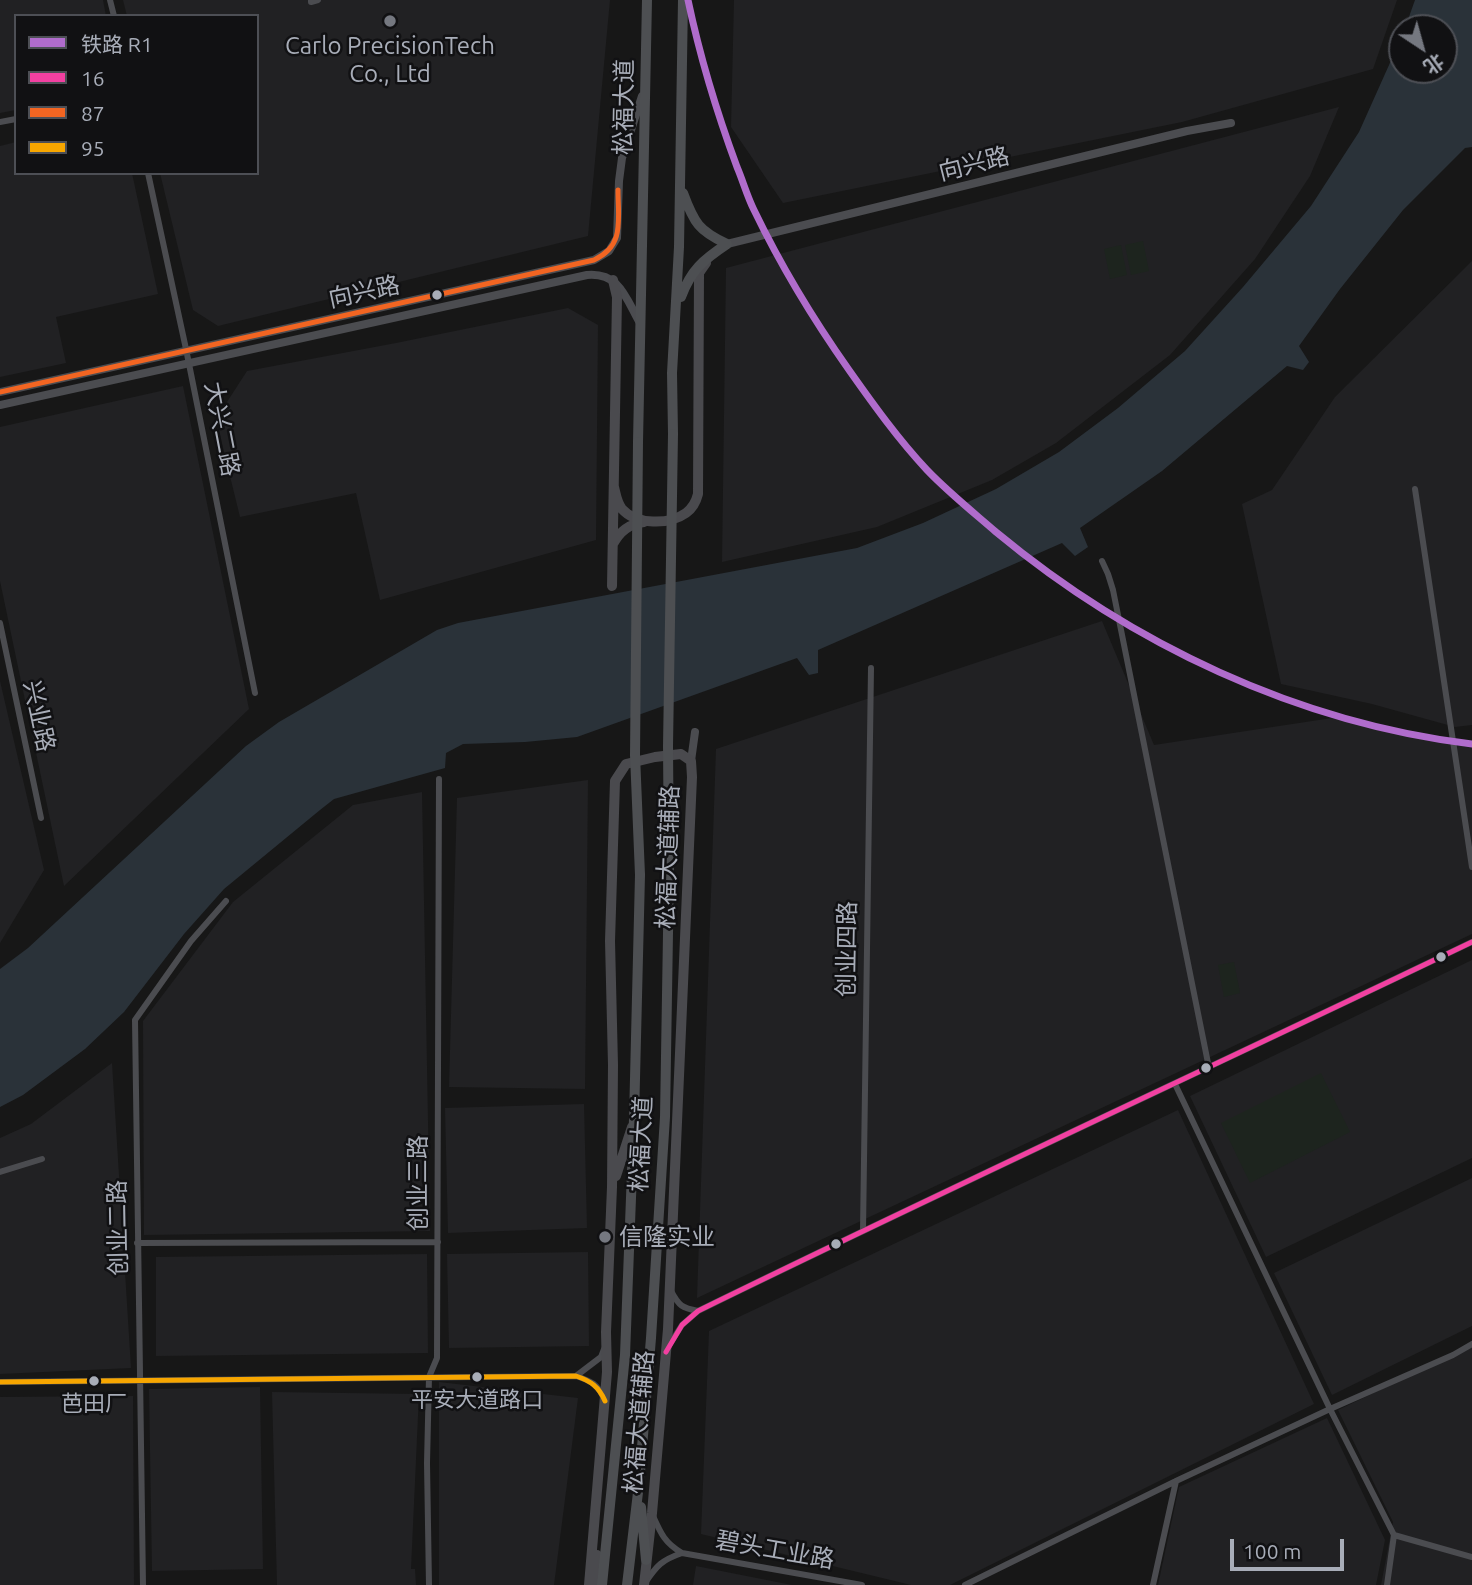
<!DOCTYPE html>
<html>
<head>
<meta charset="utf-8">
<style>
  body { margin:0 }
  #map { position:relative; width:1472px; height:1585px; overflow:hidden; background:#171717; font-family:Ubuntu,"Noto Sans SC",sans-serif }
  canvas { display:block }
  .legend { position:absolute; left:14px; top:14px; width:245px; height:161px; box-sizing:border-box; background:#111113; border:2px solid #4d4f55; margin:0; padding:9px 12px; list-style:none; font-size:21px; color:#a8adb8 }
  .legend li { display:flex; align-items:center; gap:14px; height:35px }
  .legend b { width:35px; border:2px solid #4d4f55 }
  .north { position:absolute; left:1388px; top:14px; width:70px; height:70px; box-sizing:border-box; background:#111113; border:2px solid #4d4f55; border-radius:50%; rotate:144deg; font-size:19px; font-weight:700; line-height:28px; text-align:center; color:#a8adb8 }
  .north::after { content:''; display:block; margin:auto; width:24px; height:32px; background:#757880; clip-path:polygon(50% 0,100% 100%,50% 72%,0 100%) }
  .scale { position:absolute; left:1230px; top:1539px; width:114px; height:32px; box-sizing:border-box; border:4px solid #a8adb8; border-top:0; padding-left:9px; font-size:21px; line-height:24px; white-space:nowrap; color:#a8adb8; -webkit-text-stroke:5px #111113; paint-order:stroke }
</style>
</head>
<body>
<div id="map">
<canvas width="1472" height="1585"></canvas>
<ul class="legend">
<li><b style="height:9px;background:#b06ccc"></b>铁路 R1</li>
<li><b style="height:9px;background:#f240a1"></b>16</li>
<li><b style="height:9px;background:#f26522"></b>87</li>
<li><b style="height:9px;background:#f7a600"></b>95</li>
</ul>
<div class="north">北</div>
<div class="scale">100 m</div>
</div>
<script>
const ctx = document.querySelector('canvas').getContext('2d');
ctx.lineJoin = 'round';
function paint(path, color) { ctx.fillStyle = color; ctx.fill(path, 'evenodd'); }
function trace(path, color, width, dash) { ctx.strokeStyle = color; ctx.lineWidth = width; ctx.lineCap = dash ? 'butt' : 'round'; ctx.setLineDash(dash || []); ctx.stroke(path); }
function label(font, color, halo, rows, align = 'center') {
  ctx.font = font + ' Ubuntu,"Noto Sans SC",sans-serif'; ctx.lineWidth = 5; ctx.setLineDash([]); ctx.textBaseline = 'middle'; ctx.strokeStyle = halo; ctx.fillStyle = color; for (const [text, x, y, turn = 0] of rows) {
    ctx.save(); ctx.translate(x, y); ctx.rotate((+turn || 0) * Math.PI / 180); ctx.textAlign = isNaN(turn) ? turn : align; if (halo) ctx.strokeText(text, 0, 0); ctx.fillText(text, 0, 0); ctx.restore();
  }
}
const built = new Path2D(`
  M0 0H103L106 16H16V110L0 113Z
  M123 0H610L588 236 218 326 193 310 160 173H257V16H127Z
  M734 0H1397L1373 69 1182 122 783 203 731 127Z
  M1339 107 1310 176 1255 259 1170 355 1056 443 992 480 877 527 722 562 726 268Z
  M16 142V173H132L158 294 56 317 66 363 0 377V146Z
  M1472 261V725L1455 727 1372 704 1281 684 1242 504 1272 490 1335 397Z
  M568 308 598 325 596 540 380 600 356 493 240 517 216 419 247 371 396 343Z
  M183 386 249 709 64 886 0 581V427Z
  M1102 621 1154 745 1332 718 1472 748V934L697 1298 716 749Z
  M0 681 44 870 0 943Z
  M588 780 585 1089 449 1087 457 798Z
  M422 792 430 1231 144 1235 143 1021 233 902 353 805Z
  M1472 960V1158L1266 1257 1190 1096Z
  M112 1063 131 1368 0 1374V1138L31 1124Z
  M584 1104 587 1228 448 1233 445 1108Z
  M1178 1110 1314 1404 950 1585H911L701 1534 709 1331Z
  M1472 1178V1326L1332 1395 1274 1273Z
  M588 1252 589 1346 449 1348 447 1254Z
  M427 1254 428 1353 156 1356V1257Z
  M1472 1346V1585H1381L1393 1522 1338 1410Z
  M439 1382 578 1398 554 1585H439Z
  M260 1387 263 1569 152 1571 149 1389Z
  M272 1392 419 1394 411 1569H415L416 1585H277Z
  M133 1396 134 1585H0V1397Z
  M1327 1418 1385 1540 1376 1585H1158L1179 1487Z
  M696 1566 792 1585H693Z`);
const green = new Path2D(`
  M1143 241 1149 271 1131 275 1125 245Z
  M1121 245 1127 275 1110 279 1104 249Z
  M1234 962 1240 993 1224 997 1218 965Z
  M1321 1073 1350 1132 1250 1183 1221 1123Z`);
const water = new Path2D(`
  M1415 0H1472V147L1465 148 1403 210 1340 289 1299 346 1309 362 1303 370 1287 366 1162 471 1080 528 1088 547 1075 556 1062 543 818 650V673L809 675 797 658 577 737 525 742 463 744 446 753 445 768 334 799 320 810 224 889 184 934 124 1012 85 1049 23 1095 0 1107V969L28 948 246 746 279 722 437 630 458 623 857 548 923 523 996 489 1059 452 1118 408 1185 351 1243 287 1311 206 1359 132 1402 36V70H1444V28H1405Z`);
const minor = new Path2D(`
  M110 0 114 16
  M311 0V2L318 0
  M0 122 16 119
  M148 173 186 349 255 693
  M1415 489 1472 867
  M1102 561 1108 574 1113 590 1209 1068
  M0 623 41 818
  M1175 1084 1330 1409 1394 1535 1387 1585
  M0 1172 42 1159
  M863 1230 871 668
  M137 1243 438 1242
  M671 1291C679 1306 682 1308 698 1311
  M668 1347 682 1325 698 1311C955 1185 1214 1066 1472 942
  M576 1376 601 1357 604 1349
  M0 1382 576 1376C591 1381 598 1384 604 1399
  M1394 1535 1472 1557
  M682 1553 862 1585
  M645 1583C657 1565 662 1560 682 1553 665 1543 661 1534 653 1516
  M143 1585 135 1020 191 941 226 901
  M429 1585 427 1463 429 1377 437 1358 439 779
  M965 1585 1176 1481 1330 1409 1453 1355 1472 1344
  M1153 1585 1176 1481`);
const tertiary = new Path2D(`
  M727 244 1187 131 1231 123
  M0 392 594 260 609 251 617 238 619 181 622 158 642 96
  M0 405 587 275C620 272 626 299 640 323
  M691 761 695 732`);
const secondary = new Path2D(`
  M614 487C616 495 617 503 622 509 636 525 669 525 686 513 693 508 696 502 698 494L699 273 706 263
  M613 544C620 531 629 524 644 522
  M612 586 617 297 613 280
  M616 1176 632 1127
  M589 1585 607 1372 606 1332 612 1187 613 1065 610 941 615 781 626 764 655 757 681 754 691 761 692 777 668 1329 652 1513 644 1585
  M597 1585V1555`);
const primary = new Path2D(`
  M683 193C694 223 699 231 727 244
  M681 297C691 270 703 260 727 244
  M673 434 672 373 679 247 683 0
  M638 442 647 0
  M641 1507 646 1560
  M602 1585 625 1355 634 1119 640 875
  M627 1585 639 1484 651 1338 665 1117 669 872`);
const primaryBridge = new Path2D(`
  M638 442 635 755 640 875
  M669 872 668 746 673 434`);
const bus1 = new Path2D(`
  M666 1352 682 1325 698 1311C955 1185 1214 1066 1472 942`);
const bus2 = new Path2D(`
  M0 392 594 260C625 246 618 220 618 190`);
const bus3 = new Path2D(`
  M0 1382 576 1376C591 1381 599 1387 605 1401`);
const rail1 = new Path2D(`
  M688 0C700 57 717 113 737 167 743 181 747 196 754 210 781 266 813 319 849 370 873 404 898 439 927 470 948 492 973 512 996 532 1131 644 1298 723 1472 744`);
const markers = [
  [390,21,7,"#757880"],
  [437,295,6,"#a8adb8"],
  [1441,957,6,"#a8adb8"],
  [1206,1068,6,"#a8adb8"],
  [605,1237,7,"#757880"],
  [836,1244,6,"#a8adb8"],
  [477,1377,6,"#a8adb8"],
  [94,1381,6,"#a8adb8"]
];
const busNames = [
  ["平安大道路口",477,1400],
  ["芭田厂",94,1404]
];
const poiNames = [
  ["Carlo PrecisionTech",390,46],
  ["Co., Ltd",390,74],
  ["信隆实业",619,1237,"left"]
];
const streetNames = [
  ["松福大道",624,107,-89],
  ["向兴路",974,164,-14],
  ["向兴路",364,292,-12],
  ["大兴二路",222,429,79],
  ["兴业路",39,716,78],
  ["松福大道辅路",668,857,-88],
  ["创业四路",847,949,-89],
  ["松福大道",641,1144,-87],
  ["创业三路",418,1183,-90],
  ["创业二路",118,1228,-91],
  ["松福大道辅路",639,1422,-85],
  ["碧头工业路",775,1550,10]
];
paint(built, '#212123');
paint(green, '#1d241e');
paint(water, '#2a3239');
trace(minor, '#4b4c50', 6);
trace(tertiary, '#4b4c50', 8);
trace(secondary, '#4a4a4e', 10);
trace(primary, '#4d4f52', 10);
trace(primaryBridge, '#4d4f52', 10);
trace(bus1, '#f240a1', 5);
trace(bus2, '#f26522', 5);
trace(bus3, '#f7a600', 5);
trace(rail1, '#b06ccc', 7);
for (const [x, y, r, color] of markers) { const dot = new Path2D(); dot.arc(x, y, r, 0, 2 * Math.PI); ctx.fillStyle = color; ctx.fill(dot); trace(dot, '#111113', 2.5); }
label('22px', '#a8adb8', '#111113', busNames);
label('24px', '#a8adb8', '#111113', poiNames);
label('24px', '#a8adb8', '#111113', streetNames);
</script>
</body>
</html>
